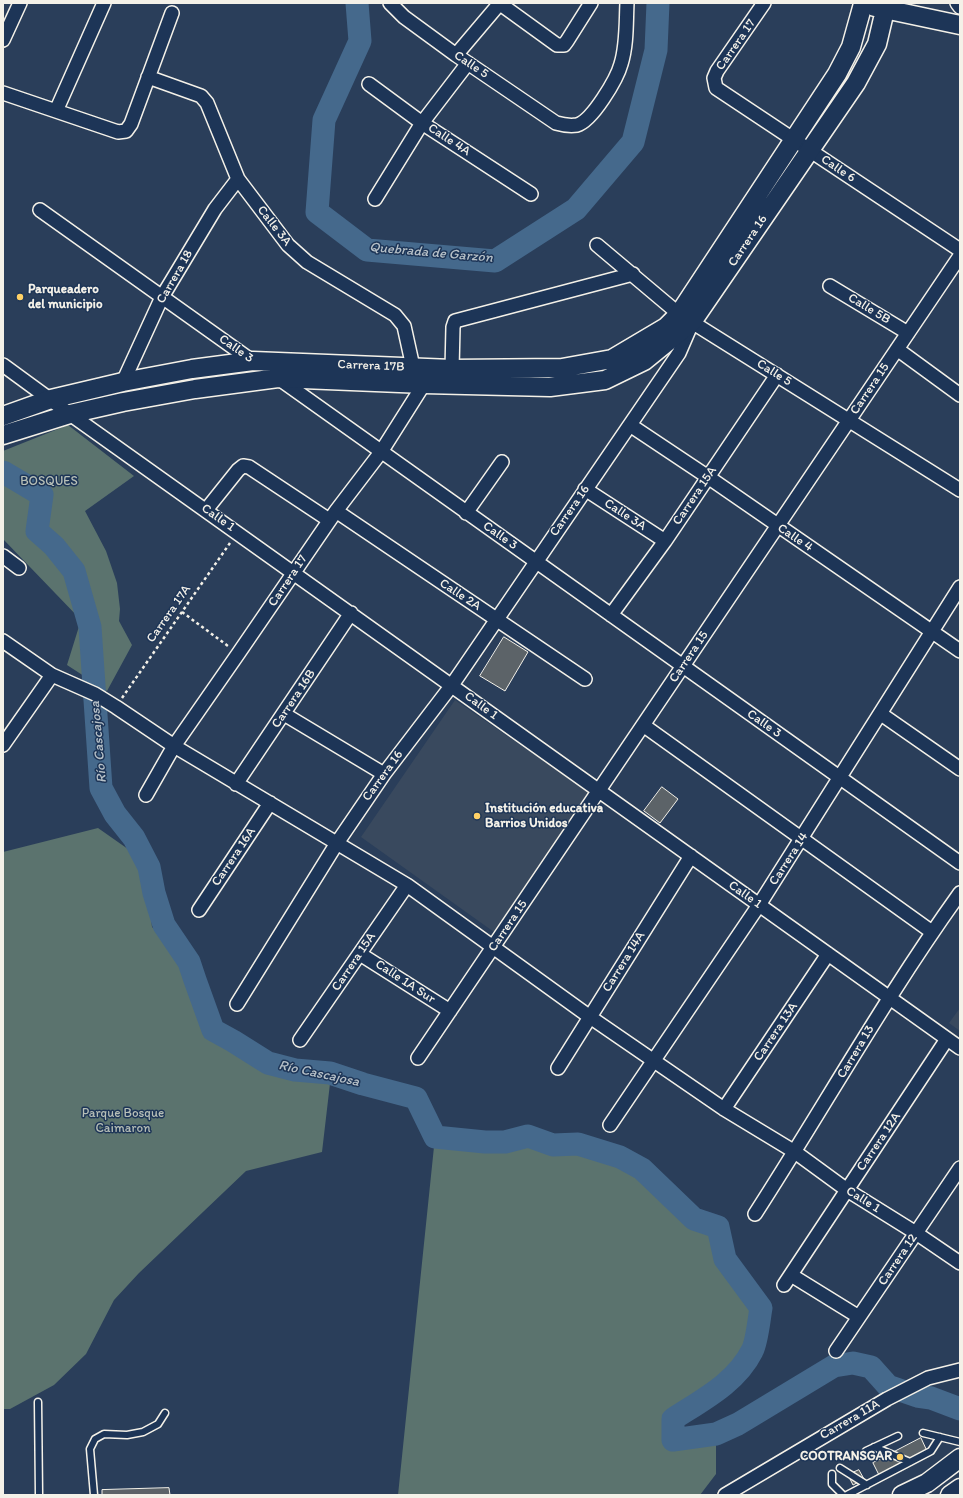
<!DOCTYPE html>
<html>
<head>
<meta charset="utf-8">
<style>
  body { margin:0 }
  #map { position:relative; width:963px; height:1498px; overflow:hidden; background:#2a3e5a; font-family:Itim,sans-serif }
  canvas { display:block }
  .frame { position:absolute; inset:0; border:4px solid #f4f1e8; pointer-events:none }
</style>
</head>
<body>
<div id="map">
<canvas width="963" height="1498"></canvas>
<div class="frame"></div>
</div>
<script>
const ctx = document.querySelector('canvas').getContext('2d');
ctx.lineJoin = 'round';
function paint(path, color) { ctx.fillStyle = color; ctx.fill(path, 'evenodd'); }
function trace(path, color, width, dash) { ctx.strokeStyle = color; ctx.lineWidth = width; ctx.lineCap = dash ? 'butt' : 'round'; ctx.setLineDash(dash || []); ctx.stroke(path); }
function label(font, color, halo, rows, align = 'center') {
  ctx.font = font + ' Itim,sans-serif'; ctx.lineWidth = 3; ctx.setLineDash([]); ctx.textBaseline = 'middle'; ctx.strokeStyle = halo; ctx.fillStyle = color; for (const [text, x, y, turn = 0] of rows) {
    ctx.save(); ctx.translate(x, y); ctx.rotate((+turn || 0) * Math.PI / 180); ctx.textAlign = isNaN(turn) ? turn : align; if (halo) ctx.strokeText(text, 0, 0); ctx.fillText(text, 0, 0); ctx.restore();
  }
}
const built = new Path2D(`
  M455 700 593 795 501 937 361 837Z
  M960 1008V1031L949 1023Z`);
const green = new Path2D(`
  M68 425 134 476 85 511 106 551 117 583 120 609 119 621 132 645 107 691 67 665 81 620 3 539V451Z
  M98 828 145 861 152 927 183 959 209 1036 231 1044 266 1068 331 1075 322 1152 246 1171 139 1273 114 1300 86 1354 54 1385 10 1409H3V852Z
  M528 1136 553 1145 578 1144 620 1157 642 1169 694 1219 718 1227 725 1259 761 1308C759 1319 757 1342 752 1351 736 1384 701 1399 673 1419V1440L716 1434V1474L700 1495H398L435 1137 485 1142H505Z`);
const river = new Path2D(`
  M357 3 360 41 324 120 317 212 367 250 495 261 576 209 633 142 656 50 658 3
  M3 472 42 495 37 531 54 546 74 571 90 627 101 788 115 814 134 838 149 867 154 893 164 925 189 962 195 980 213 1030 233 1041 268 1063 295 1070 330 1073 363 1084 416 1098 435 1137 485 1142H505L528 1136 553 1145 578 1144 620 1157 642 1169 694 1219 718 1227 725 1259 761 1308C759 1319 757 1342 752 1351 736 1383 702 1400 673 1419V1440L716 1434 738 1424 834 1366 853 1363 871 1367 888 1386 917 1396 931 1398 960 1409`);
const building = new Path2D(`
  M504 637 528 652 505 691 480 676Z
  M662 787 678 799 660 823 644 811Z
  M921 1438 927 1451 879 1475 873 1463Z
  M859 1470 864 1479 853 1485 848 1475Z
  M169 1488 170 1495H102V1490Z`);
const path = new Path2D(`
  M182 612 228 646
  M122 698 230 543`);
const lane = new Path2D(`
  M38 1402 39 1495
  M923 1433 960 1442
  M874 1447 910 1462
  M866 1451 898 1436
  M840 1468 867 1485
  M832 1474V1484L843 1495
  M94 1495 90 1449 95 1439 104 1434 127 1435 143 1432 158 1424 165 1413
  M847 1495 931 1451 940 1437`);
const street = new Path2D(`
  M390 3 404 17 456 55 556 123C563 125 570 126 577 125 592 121 617 79 621 64 627 45 626 23 627 3
  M499 3 557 45H564L567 41 591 3
  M764 3 717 71 714 78 716 88 960 250
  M957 3 960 7
  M3 40 20 3
  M456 55 500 3
  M148 77 201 96 207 103 238 179 288 245 307 262 395 315 404 326 413 367
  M369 84 422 123 531 194
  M3 93 118 132 126 131 131 124 172 13
  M56 111 104 3
  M375 199 422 123 468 63
  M40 210 255 363
  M597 245 679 314 960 490
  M830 286 908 333
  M897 349 960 395
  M3 365 70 414 960 1048
  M452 369 453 327 455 321 633 274
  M278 378 960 863
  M123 382 162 297 215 209 238 179
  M630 425 708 477 960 651
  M585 489 665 541
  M206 510 238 470 243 466 249 467 329 520
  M336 511 585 679
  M466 513 502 462
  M3 556 19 568
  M611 615 665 541 777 375
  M3 641 52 675 95 694 116 707 174 746 407 885 590 1017 724 1109 795 1152 847 1190 916 1233 960 1263
  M284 714 384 774
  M881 714 960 769
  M643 725 932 932
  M3 745 52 675
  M236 784 351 613
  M146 795 174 746 238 654 336 511 381 452 424 384V376
  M199 910 270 803
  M360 954 450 1011
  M237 1004 337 843 384 774 452 685 679 353 692 323
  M300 1040 407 885
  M418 1058 960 256
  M558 1068 691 856
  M724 1109 828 954
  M610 1125 759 905 960 587
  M755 1214C824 1107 886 996 960 893
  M791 1275 859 1317
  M784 1285 947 1039
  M836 1351 960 1168
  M725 1495 887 1399 928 1378 960 1370`);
const secondary = new Path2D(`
  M875 7 960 25
  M3 416 51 399 123 382 192 369 253 361 452 369 562 368 612 359 666 327 679 314 837 74 851 47 863 4
  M3 435 70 414 123 402 195 389 278 378 424 384 550 387 605 380 644 361 692 322 856 83 877 44 885 10
  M902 1495 927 1483 960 1458
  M950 1495 960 1488`);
const markers = [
  [20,297,4,"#ffd166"],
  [477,816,4,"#ffd166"],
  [900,1457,4,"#ffd166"]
];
const streetNames = [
  ["Carrera 17",736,45,-55],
  ["Calle 5",471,65,34],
  ["Calle 4A",449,140,33],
  ["Calle 6",838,169,34],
  ["Calle 3A",274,226,52],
  ["Carrera 16",748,241,-56],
  ["Carrera 18",175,277,-60],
  ["Calle 5B",869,309,31],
  ["Calle 3",236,349,35],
  ["Carrera 17B",371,366,2],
  ["Calle 5",774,373,32],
  ["Carrera 15",870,389,-56],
  ["Carrera 15A",695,496,-56],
  ["Carrera 16",570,511,-55],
  ["Calle 3A",625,515,33],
  ["Calle 1",218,518,35],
  ["Calle 3",500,536,35],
  ["Calle 4",795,538,34],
  ["Carrera 17",288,581,-56],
  ["Calle 2A",460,595,33],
  ["Carrera 17A",169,614,-55],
  ["Carrera 15",689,657,-56],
  ["Carrera 16B",294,699,-56],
  ["Calle 1",481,706,36],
  ["Calle 3",764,724,35],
  ["Carrera 16",383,776,-54],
  ["Carrera 16A",234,857,-56],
  ["Carrera 14",789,859,-57],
  ["Calle 1",745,895,35],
  ["Carrera 15",508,926,-56],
  ["Carrera 15A",354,962,-56],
  ["Carrera 14A",624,962,-58],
  ["Calle 1A Sur",405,982,33],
  ["Carrera 13A",776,1032,-56],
  ["Carrera 13",856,1052,-59],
  ["Carrera 12A",879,1142,-56],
  ["Calle 1",863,1200,32],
  ["Carrera 12",898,1260,-56],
  ["Carrera 11A",850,1420,-30]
];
const poiNames = [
  ["Parqueadero",28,290],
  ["del municipio",28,305],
  ["Institución educativa",485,809],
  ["Barrios Unidos",485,824],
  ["COOTRANSGAR",892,1457,"right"]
];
const parkNames = [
  ["BOSQUES",49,482],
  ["Parque Bosque",123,1114],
  ["Caimaron",123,1129]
];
const waterNames = [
  ["Quebrada de Garzón",431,253,5],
  ["Río Cascajosa",99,742,-95],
  ["Río Cascajosa",319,1074,12]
];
paint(built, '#39495e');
paint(green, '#5b736e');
trace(river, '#45698c', 23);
paint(building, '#5c6368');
trace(building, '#f4f1e8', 1);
trace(lane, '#f4f1e8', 9);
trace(street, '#f4f1e8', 16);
trace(secondary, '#f4f1e8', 21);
trace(path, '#f4f1e8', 2.5, [3, 3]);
trace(lane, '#1d3557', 6);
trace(street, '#1d3557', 13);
trace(secondary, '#1d3557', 18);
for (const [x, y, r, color] of markers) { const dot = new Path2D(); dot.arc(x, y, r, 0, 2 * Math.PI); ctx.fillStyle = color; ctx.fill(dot); trace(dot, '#1d3557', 1.5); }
label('13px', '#f4f1e8', '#1d3557', streetNames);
label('bold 13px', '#f4f1e8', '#1d3557', poiNames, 'left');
label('13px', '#b7bfb7', '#1d3557', parkNames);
label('italic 14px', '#b7c1c8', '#1d3557', waterNames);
</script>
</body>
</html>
